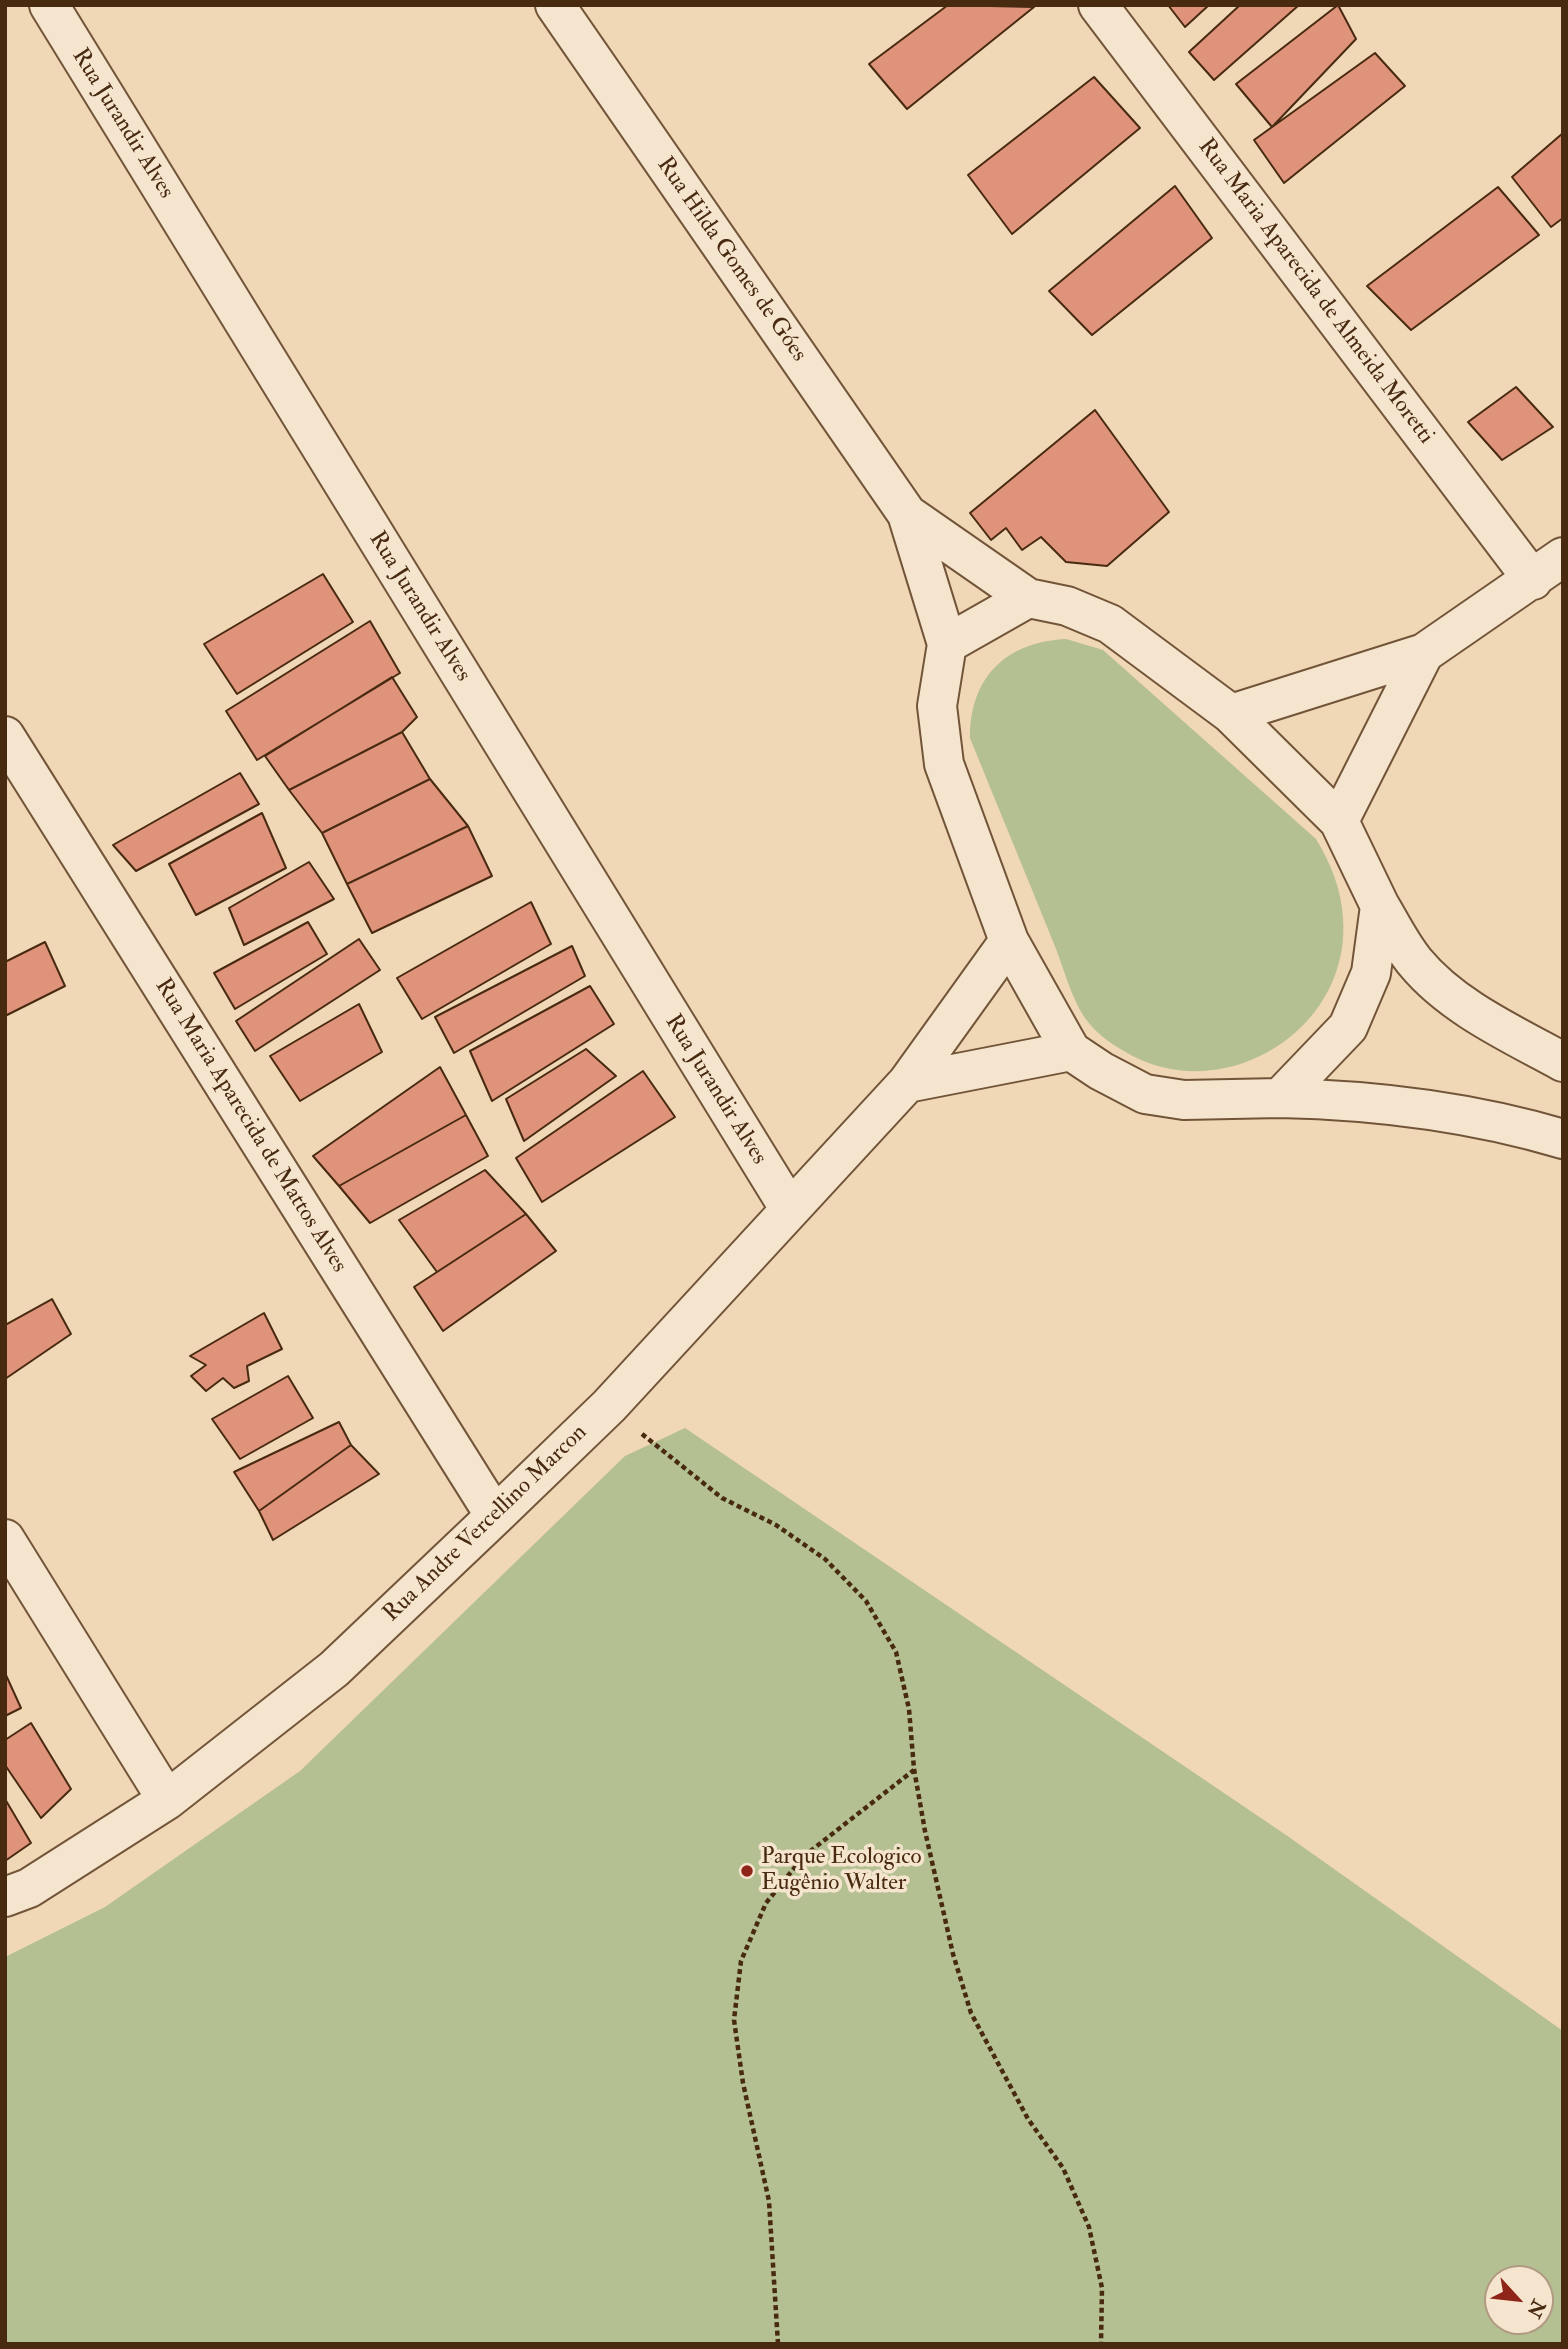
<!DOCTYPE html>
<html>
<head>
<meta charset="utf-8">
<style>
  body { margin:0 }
  #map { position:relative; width:1568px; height:2349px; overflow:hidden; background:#f0d7b5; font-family:"IM FELL Double Pica",serif }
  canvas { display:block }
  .frame { position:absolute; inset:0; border:7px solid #482a10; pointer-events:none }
  .north { position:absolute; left:1484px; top:2265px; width:70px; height:70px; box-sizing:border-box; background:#f5e5cf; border:2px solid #b09a83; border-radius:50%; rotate:117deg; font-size:19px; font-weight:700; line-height:28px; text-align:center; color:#482a10 }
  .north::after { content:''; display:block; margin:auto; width:24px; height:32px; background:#8f2418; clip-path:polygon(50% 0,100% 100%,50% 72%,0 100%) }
</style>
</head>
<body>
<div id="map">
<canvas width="1568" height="2349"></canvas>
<div class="frame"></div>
<div class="north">N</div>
</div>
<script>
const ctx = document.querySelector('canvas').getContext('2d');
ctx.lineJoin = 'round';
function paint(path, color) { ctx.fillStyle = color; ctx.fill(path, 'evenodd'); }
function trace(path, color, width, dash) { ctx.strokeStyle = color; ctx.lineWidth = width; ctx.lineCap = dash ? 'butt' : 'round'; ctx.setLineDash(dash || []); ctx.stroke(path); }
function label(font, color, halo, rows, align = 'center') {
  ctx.font = font + ' "IM FELL Double Pica",serif'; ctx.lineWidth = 7; ctx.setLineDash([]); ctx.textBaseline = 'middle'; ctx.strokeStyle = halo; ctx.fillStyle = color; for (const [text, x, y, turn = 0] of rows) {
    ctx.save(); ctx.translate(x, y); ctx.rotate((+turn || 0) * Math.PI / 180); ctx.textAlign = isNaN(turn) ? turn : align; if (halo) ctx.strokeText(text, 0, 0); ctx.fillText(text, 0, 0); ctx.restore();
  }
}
const green = new Path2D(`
  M1066 639 1103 650 1316 839C1331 864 1341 888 1343 918 1351 1025 1234 1102 1139 1059 1120 1050 1097 1036 1085 1018 1071 998 1062 962 1052 939 1025 872 997 805 970 738 970 677 1006 642 1066 639Z
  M685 1428 1286 1835 1563 2031V2344H5V1957L105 1907 300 1771 625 1456ZM1498 2279H1540V2321H1498Z`);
const building = new Path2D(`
  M948 5 1034 7 907 109 869 64Z
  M1168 5H1209L1185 27Z
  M1240 5H1299L1214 80 1189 52Z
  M1338 5 1356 39 1272 127 1236 84Z
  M1375 53 1405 86 1284 183 1254 140Z
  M1094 77 1140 128 1012 234 968 175Z
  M1563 133V218L1551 227 1512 177Z
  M1175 186 1212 238 1092 335 1049 291Z
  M1498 187 1539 235 1411 330 1367 286Z
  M1516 387 1553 427 1502 460 1468 422Z
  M1095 410 1169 512 1107 566 1066 562 1041 537 1022 550 1006 528 991 540 970 513Z
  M323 574 353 622 237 694 204 644Z
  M370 621 400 673 257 760 226 711Z
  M392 677 417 717 402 732 289 790 265 756Z
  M402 732 430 779 322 833 289 790Z
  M240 773 259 804 136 871 113 845Z
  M430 779 468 826 347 884 322 833Z
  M262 813 286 868 196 915 169 864Z
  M468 826 492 876 372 933 347 884Z
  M309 862 334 899 244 945 229 908Z
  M531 902 551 944 422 1019 397 978Z
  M308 922 327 954 235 1009 214 973Z
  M359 939 380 970 255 1051 236 1021Z
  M45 942 65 986 5 1016V962Z
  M572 946 585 976 454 1053 435 1017Z
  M590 986 614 1024 492 1101 470 1051Z
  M359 1004 382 1052 300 1101 270 1056Z
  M586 1049 616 1076 524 1141 506 1099Z
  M440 1067 466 1115 339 1186 313 1156Z
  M643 1071 675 1117 542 1202 516 1158Z
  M466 1115 488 1156 370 1223 339 1186Z
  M485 1170 526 1214 437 1272 399 1220Z
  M526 1214 556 1251 443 1331 414 1287Z
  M52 1299 71 1334 5 1379V1325Z
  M264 1313 282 1349 247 1366 249 1381 234 1388 223 1378 206 1391 191 1376 206 1365 190 1356Z
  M288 1376 313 1418 240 1459 212 1419Z
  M339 1422 351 1445 259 1511 234 1472Z
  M351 1445 379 1474 273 1540 259 1511Z
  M5 1673 21 1708 5 1716Z
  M31 1723 71 1789 41 1818 5 1765V1740Z
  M5 1799 31 1843 5 1861Z`);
const path = new Path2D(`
  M642 1434 722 1498 776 1525 825 1559 866 1601 896 1652 909 1709 914 1769 925 1831 953 1954 971 2013 1028 2119 1063 2168 1089 2227 1102 2288 1101 2344
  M778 2344 769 2201 743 2083 734 2020 741 1961 766 1903 804 1856 914 1770`);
const minor = new Path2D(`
  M49 5 789 1208
  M555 5 907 514 947 644
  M1098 5 1533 580
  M907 514 1028 598
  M1028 598 1067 606 1110 624 1231 714 1339 821 1380 906 1371 973 1348 1027 1280 1098 1184 1100 1145 1094 1101 1071 1071 1051 1009 941 944 764 937 706 947 644Z
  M1231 714 1424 653 1563 557
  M5 736 495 1516
  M1339 821 1424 653
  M1380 906C1391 924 1401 945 1415 962 1452 1007 1512 1034 1563 1062
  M907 1083 1071 1051
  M1280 1098C1374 1100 1472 1112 1563 1139
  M5 1539 167 1800
  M5 1897 29 1888 167 1800 334 1669 495 1516 609 1406 907 1083 1009 941`);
const markers = [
  [747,1871,7,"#8f2418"]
];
const streetNames = [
  ["Rua Jurandir Alves",122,124,58],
  ["Rua Hilda Gomes de Góes",731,260,55],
  ["Rua Maria Aparecida de Almeida Moretti",1315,292,53],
  ["Rua Jurandir Alves",419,607,58],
  ["Rua Jurandir Alves",715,1090,58],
  ["Rua Maria Aparecida de Mattos Alves",250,1126,58],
  ["Rua Andre Vercellino Marcon",486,1524,-44]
];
const poiNames = [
  ["Parque Ecologico",761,1858],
  ["Eugênio Walter",761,1884]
];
paint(green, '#b4bf92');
paint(building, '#df937b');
trace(building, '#482a10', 2);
trace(minor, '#725539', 42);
trace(path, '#482a10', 4.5, [5, 3.5]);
trace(minor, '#f5e5cf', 38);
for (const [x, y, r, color] of markers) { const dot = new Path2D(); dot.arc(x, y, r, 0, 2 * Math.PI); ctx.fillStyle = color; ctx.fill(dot); trace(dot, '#f5e5cf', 2.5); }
label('23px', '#482a10', '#f5e5cf', streetNames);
label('23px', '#482a10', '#f5e5cf', poiNames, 'left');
</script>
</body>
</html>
